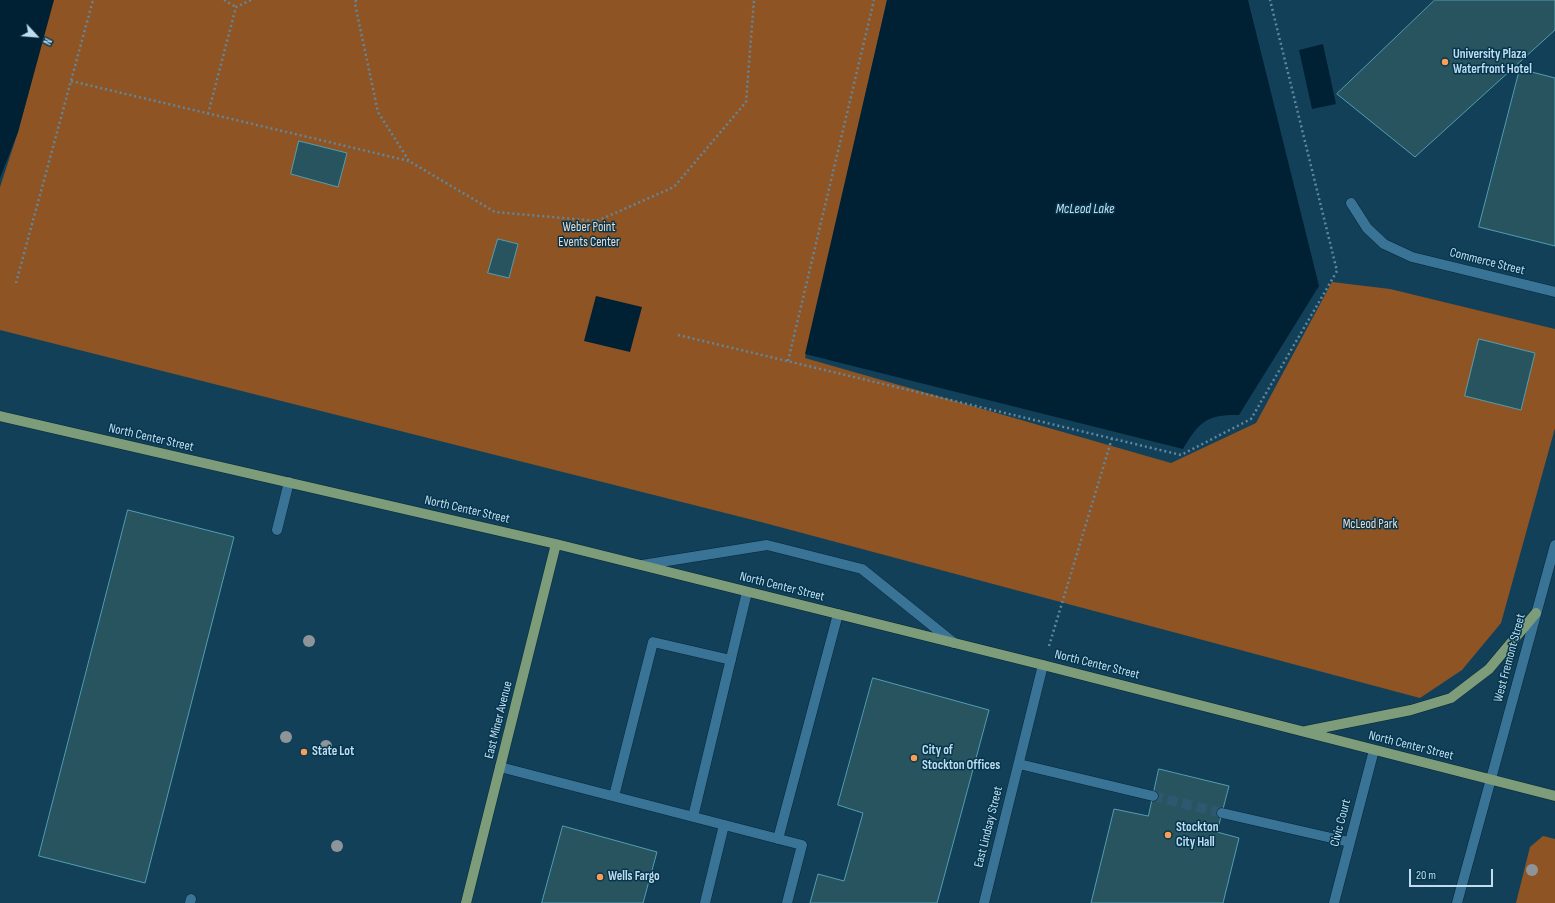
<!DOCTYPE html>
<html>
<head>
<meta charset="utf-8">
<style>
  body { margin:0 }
  #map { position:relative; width:1555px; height:903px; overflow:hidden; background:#134059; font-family:"Sofia Sans Condensed",sans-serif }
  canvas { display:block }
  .north { position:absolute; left:16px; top:16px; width:40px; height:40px; -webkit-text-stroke:3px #05364d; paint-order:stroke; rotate:116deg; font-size:11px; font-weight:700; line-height:16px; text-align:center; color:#c0ddf0 }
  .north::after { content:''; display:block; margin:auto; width:14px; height:18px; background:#c0ddf0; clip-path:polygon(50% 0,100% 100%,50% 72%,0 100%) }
  .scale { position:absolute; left:1409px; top:869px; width:84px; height:18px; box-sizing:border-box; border:2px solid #c0ddf0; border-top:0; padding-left:5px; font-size:12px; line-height:14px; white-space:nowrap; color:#c0ddf0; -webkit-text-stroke:3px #05364d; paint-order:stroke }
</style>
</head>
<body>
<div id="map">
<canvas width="1555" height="903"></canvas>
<div class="north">N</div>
<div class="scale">20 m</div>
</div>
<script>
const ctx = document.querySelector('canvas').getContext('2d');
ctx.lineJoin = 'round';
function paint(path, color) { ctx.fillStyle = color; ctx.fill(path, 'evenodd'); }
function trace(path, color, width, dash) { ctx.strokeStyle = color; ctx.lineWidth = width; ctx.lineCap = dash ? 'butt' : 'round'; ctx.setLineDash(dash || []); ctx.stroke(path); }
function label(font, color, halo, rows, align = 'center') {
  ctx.font = font + ' "Sofia Sans Condensed",sans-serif'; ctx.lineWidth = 3; ctx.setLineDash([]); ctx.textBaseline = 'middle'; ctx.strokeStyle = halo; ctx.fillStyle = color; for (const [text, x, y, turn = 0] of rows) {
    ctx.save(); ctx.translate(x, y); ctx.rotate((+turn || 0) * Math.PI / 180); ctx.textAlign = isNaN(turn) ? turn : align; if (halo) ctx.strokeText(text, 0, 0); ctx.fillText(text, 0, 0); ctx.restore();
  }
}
const green = new Path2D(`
  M53 0H887L805 358 1171 463 1256 423 1332 282 1390 289 1555 329V428L1501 623 1462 670 1420 698 761 522 0 330V187L18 132Z
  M1543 836 1555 839V903H1516L1530 847Z`);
const water = new Path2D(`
  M0 0H54L18 132 0 178Z
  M887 0H1248L1319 286 1239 415C1207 414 1199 422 1183 449L805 354Z
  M1323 44 1336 104 1312 109 1299 50Z
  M596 296 642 307 630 352 584 341Z`);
const building = new Path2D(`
  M1435 0H1555V30L1415 157 1337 94Z
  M1520 69 1555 78V246L1479 227Z
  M299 141 347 153 338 187 291 174Z
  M498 239 518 244 509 278 488 273Z
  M1479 339 1535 353 1521 410 1465 396Z
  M128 510 234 537 145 883 39 856Z
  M873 678 989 710 937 903H810L818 874 844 881 863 813 838 805Z
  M1159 769 1229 786 1217 832 1239 838 1223 903H1091L1114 809 1148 816Z
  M563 826 657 852 643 903H542Z`);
const minorTunnel = new Path2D(`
  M1153 796 1222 813`);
const path = new Path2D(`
  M224 0 236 7
  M356 0 355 4 378 112 409 161 495 212 597 221 674 187 746 102 754 0
  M71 81 409 161
  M208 114 236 7 251 0
  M16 283 93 0
  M678 335 1181 455 1251 419 1337 271 1270 0
  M788 361 874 0
  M1049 646 1112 438`);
const minor = new Path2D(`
  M1351 203 1367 228 1384 244 1412 257 1555 292
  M277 530 289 482
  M642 565 767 545 862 569 954 643
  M1019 764 1153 796
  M500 767 802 845 787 903
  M614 796 653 642 731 660
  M1222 813 1349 842
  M693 817 747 592
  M778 839 838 614
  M190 903 191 899
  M705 903 724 825
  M984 903 1043 665
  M1334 903 1374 750
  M1457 903 1555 545`);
const major = new Path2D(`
  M0 416 556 544 1043 665 1555 796
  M1306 731 1411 710 1451 698 1489 669 1536 613
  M466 903 556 544`);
const trees = [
  [309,641],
  [286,737],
  [326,746],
  [337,846],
  [1532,870]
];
const markers = [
  [1445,62,4,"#fc9d53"],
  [304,752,4,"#fc9d53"],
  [914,758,4,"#fc9d53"],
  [1168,835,4,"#fc9d53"],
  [600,877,4,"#fc9d53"]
];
const poiNames = [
  ["University Plaza",1453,55],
  ["Waterfront Hotel",1453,70],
  ["City of",922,751],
  ["Stockton Offices",922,766],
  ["State Lot",312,752],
  ["Stockton",1176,828],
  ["City Hall",1176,843],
  ["Wells Fargo",608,877]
];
const parkNames = [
  ["Weber Point",589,228],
  ["Events Center",589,243],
  ["McLeod Park",1370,525]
];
const streetNames = [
  ["Commerce Street",1487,262,14],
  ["North Center Street",151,438,13],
  ["North Center Street",467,510,13],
  ["North Center Street",782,587,14],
  ["West Fremont Street",1510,658,-75],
  ["North Center Street",1097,665,14],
  ["East Miner Avenue",499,720,-76],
  ["North Center Street",1411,746,14],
  ["Civic Court",1341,823,-75],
  ["East Lindsay Street",989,827,-76]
];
const waterNames = [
  ["McLeod Lake",1085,209]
];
paint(green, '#8e5424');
paint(water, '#002133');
paint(building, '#27545f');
trace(building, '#529eb1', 1);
trace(minorTunnel, '#2d5870', 10, [10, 5]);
trace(minor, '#062637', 11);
trace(major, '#062637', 11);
trace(path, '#61879d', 2.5, [2, 3]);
trace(minor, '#397395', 10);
trace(major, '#7d9c7a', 10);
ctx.fillStyle = '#8d9598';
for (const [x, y] of trees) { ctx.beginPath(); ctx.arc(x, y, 6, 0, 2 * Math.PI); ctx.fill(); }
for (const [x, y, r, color] of markers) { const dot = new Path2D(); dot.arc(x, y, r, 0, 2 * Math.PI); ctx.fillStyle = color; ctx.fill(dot); trace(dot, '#05364d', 1.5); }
label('bold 13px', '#c0ddf0', '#05364d', poiNames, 'left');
label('13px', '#f1dbcb', '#05364d', parkNames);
label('13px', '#c0ddf0', '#05364d', streetNames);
label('italic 14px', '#c8dfee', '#05364d', waterNames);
</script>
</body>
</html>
